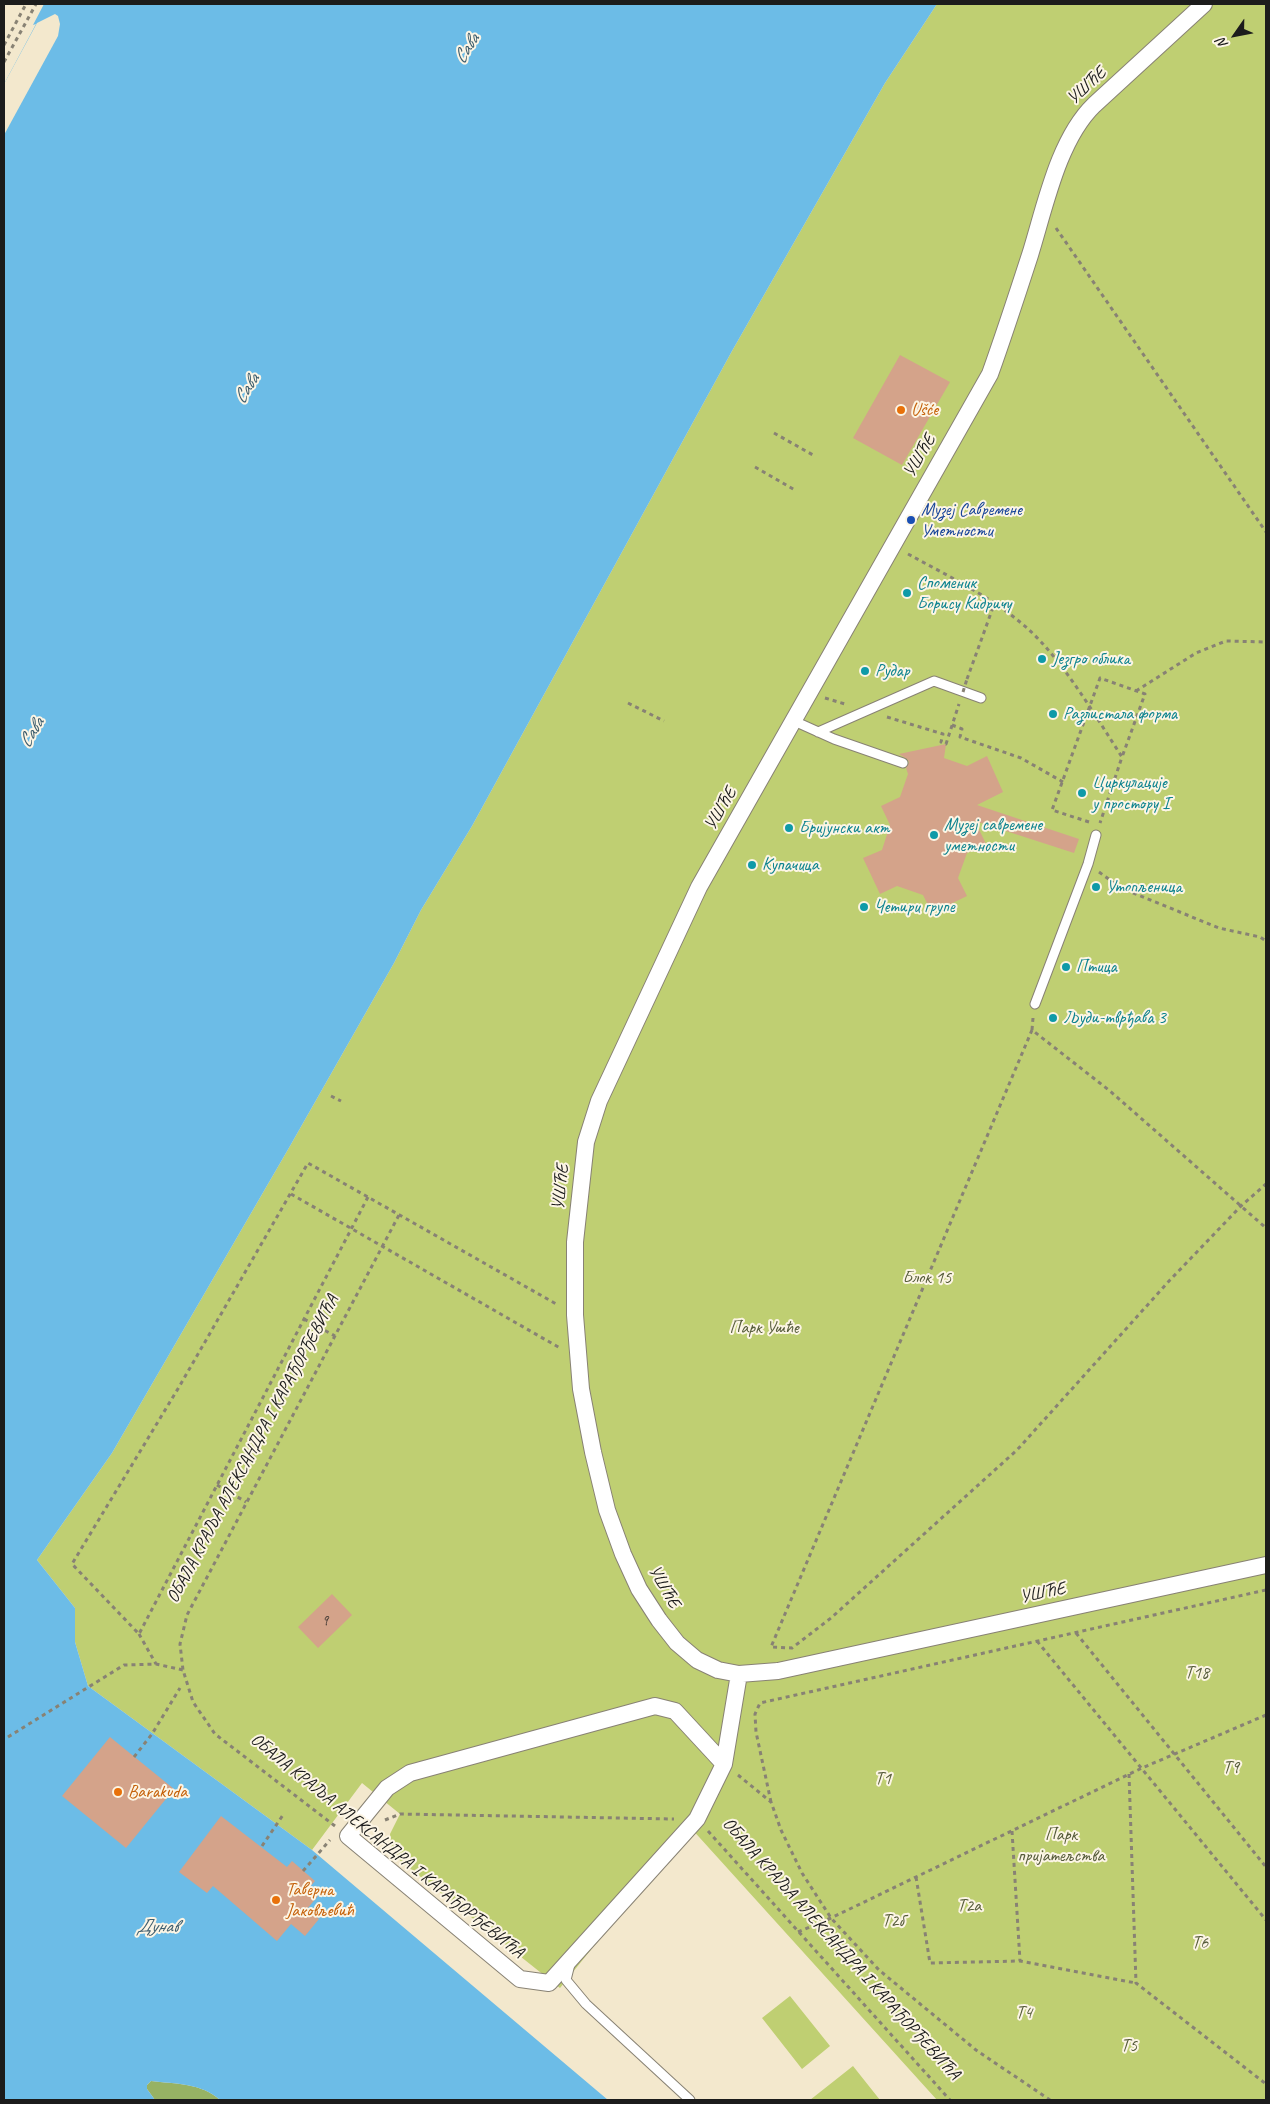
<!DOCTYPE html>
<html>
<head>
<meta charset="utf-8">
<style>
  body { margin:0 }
  #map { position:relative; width:1270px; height:2104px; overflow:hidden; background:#f3e8cd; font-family:Caveat,sans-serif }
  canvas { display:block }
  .frame { position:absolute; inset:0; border:5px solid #1c1c1c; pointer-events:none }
  .north { position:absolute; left:1210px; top:10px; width:50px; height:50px; -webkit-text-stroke:4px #fcf5e5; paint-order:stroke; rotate:237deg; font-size:14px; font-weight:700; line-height:20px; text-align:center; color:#1c1c1c }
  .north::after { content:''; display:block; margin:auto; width:18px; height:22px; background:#1c1c1c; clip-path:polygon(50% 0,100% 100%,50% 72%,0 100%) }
</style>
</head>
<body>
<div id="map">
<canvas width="1270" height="2104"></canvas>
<div class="frame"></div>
<div class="north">N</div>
</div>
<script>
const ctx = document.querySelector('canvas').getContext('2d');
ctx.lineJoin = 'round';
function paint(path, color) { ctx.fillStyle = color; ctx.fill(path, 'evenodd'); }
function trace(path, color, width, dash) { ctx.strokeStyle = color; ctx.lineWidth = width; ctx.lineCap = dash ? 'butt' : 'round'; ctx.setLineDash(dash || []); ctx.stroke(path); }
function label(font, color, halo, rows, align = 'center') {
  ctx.font = font + ' Caveat,sans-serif'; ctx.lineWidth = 4; ctx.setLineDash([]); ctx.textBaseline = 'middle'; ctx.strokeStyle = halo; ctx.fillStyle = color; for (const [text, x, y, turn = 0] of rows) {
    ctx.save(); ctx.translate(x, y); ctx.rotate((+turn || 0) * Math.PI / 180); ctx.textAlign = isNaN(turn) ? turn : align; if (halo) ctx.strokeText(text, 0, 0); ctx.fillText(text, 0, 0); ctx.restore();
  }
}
const green = new Path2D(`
  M937 4H1266V2100H937L690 1827 560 1988 392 1854 390 1834 400 1814 362 1783 312 1850 88 1686 75 1642V1608L37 1560 112 1453 290 1146 394 963 421 910 472 826 732 351 885 83Z
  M790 1996 830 2046 802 2069 762 2018Z
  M853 2066 880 2100H810Z`);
const forest = new Path2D(`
  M151 2081C175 2084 202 2083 220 2100H155L147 2089V2085Z`);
const water = new Path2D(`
  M44 4H937L885 83 732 351 472 826 421 910 394 963 290 1146 112 1453 37 1560 75 1608V1642L88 1686 312 1850 608 2100H220C202 2083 175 2084 151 2081L147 2085V2089L155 2100H4V84L36 24 33 25Z`);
const pier = new Path2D(`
  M55 14 58 16 60 24 58 36 4 135V84L37 23Z`);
const building = new Path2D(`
  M900 355 950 382 902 465 853 438Z
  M946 744 944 758 967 766 987 756 1003 792 977 805 1079 839 1074 853 975 821 986 844 967 853 958 878 967 896 932 913 923 895 897 886 880 894 863 858 882 850 890 825 881 806 900 797 908 774 906 768 909 762 907 759 899 754Z
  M332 1594 352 1615 318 1648 298 1627Z
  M110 1737 174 1789 126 1848 62 1796Z
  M221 1816 287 1867 292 1861 315 1881 309 1888 318 1896 307 1909 319 1919 305 1936 291 1924 277 1941 213 1886 207 1893 179 1872Z`);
const path = new Path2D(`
  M4 45 26 4
  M4 62 36 4
  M1056 228 1266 532
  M774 433 813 455
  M755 467 795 490
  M908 554C948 576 992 597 1027 628 1062 659 1096 717 1122 757L1100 823
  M967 679 995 602
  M1136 691 1196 653 1226 641 1266 642
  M825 698 845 704
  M628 703 664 721
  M887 717 943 734 941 742 946 744 959 704
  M952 725 962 729 960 737 1021 758 1063 782
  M1089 822 1052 810 1100 678 1145 694 1122 757
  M1099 872 1121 888 1219 928 1260 937 1266 941
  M1033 1018 1032 1030 1110 1091 1266 1228
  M1032 1030 771 1647 792 1648 831 1618 1017 1450 1170 1280 1241 1206 1266 1184
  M331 1096 341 1101
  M291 1194 560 1348
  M368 1197 139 1634 72 1564 179 1387 308 1163 558 1305
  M304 1319 335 1336
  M217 1485 246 1502
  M1076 1633 1266 1867
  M139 1634 156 1664
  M1037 1641 1266 1920
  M8 1737 124 1665 156 1664 183 1670
  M134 1757 152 1734 180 1688
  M1129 1774 1136 1983 1266 2084
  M738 1775 771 1802 781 1830 802 1873 831 1918 879 1970 976 2050 1050 2100
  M771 1802 756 1732 755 1714 760 1703 1266 1590
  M385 1820 400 1814 674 1819
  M335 1826 215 1734 193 1702 183 1670 180 1644 187 1615 399 1215
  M708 1831 950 2100
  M1012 1831 1020 1961
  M262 1846 283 1815
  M303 1871 330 1840
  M916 1877 930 1963 1020 1961 1136 1983
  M798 1932 831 1918 1142 1768 1266 1715`);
const lane = new Path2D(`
  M794 721 834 739 903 763
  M818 732 934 681 981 698
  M1035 1004 1088 864 1096 835
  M570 1964 566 1980 586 2004 690 2100`);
const street = new Path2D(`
  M1204 4 1094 105C1058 140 1045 207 1030 255 1017 295 1004 335 990 374L699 887 599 1101 586 1142 575 1242V1315L581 1389 593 1452 607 1510 623 1554 639 1589 659 1620 677 1643 697 1660 718 1670 739 1674 778 1671 1266 1565
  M724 1764 675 1711 655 1706 410 1773 387 1788 348 1836 520 1979 549 1983 697 1819 724 1764 739 1674`);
const pathBridge = new Path2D(`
  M963 692 967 679`);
const markers = [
  [901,410,5,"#e8710a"],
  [911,520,5,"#1a4fb4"],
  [907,593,5,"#0f9aa8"],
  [1042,659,5,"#0f9aa8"],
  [865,671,5,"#0f9aa8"],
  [1053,714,5,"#0f9aa8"],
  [1082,793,5,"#0f9aa8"],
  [789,828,5,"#0f9aa8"],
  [934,835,5,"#0f9aa8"],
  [752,865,5,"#0f9aa8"],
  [1096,887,5,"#0f9aa8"],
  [864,907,5,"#0f9aa8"],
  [1066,967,5,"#0f9aa8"],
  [1053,1018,5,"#0f9aa8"],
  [118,1792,5,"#e8710a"],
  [276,1900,5,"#e8710a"]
];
const numberNames = [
  ["9",325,1621]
];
const streetNames = [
  ["УШЋЕ",1087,86,-43],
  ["УШЋЕ",920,456,-60],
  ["УШЋЕ",721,809,-60],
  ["УШЋЕ",561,1187,-84],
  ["ОБАЛА КРАЉА АЛЕКСАНДРА I КАРАЂОРЂЕВИЋА",253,1449,-62],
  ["УШЋЕ",664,1587,60],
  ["УШЋЕ",1043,1593,-12],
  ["ОБАЛА КРАЉА АЛЕКСАНДРА I КАРАЂОРЂЕВИЋА",387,1846,39],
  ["ОБАЛА КРАЉА АЛЕКСАНДРА I КАРАЂОРЂЕВИЋА",841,1949,48]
];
const foodNames = [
  ["Ušće",911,410],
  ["Barakuda",128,1792],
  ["Таверна",286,1890],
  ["Јаковљевић",286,1911]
];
const transitNames = [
  ["Музеј Савремене",921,510],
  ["Уметности",921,531]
];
const cultureNames = [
  ["Споменик",917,583],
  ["Борису Кидричу",917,604],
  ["Језгро облика",1052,659],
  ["Рудар",875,671],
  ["Разлистала форма",1063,714],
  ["Циркулације",1092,783],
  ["у простору I",1092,804],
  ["Музеј савремене",944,825],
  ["уметности",944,846],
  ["Бријунски акт",799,828],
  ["Купачица",762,865],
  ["Утопљеница",1106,887],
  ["Четири групе",874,907],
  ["Птица",1076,967],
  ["Људи-тврђава 3",1063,1018]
];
const parkNames = [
  ["Блок 15",927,1278],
  ["Парк Ушће",764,1328],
  ["Т18",1197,1673],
  ["Т9",1231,1768],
  ["Т1",883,1779],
  ["Парк",1061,1835],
  ["пријатељства",1061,1856],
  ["Т2а",969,1906],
  ["Т2б",893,1921],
  ["Т6",1200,1943],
  ["Т4",1024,2013],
  ["Т5",1129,2046]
];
const waterNames = [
  ["Сава",467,49,-57],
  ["Сава",247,389,-57],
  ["Сава",32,733,-58],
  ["Дунав",157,1927]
];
paint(green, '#bfcf72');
paint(forest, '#97b264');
paint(water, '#6cbce7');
paint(pier, '#f3e8cd');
paint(building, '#d4a38a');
trace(lane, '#888274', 11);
trace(street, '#888274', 18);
trace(path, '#888274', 3, [4, 4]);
trace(lane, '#fff', 9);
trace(street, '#fff', 16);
trace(pathBridge, '#888274', 3, [4, 4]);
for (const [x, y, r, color] of markers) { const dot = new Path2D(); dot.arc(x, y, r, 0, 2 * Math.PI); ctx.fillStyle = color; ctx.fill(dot); trace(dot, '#fcf5e5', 2); }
label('15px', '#4a3e38', null, numberNames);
label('18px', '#1c1c1c', '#fcf5e5', streetNames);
label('18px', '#c56008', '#fcf5e5', foodNames, 'left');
label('18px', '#164399', '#fcf5e5', transitNames, 'left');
label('18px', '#0d838f', '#fcf5e5', cultureNames, 'left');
label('18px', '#555b3a', '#fcf5e5', parkNames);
label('italic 19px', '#3c5c6d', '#fcf5e5', waterNames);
</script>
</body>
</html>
